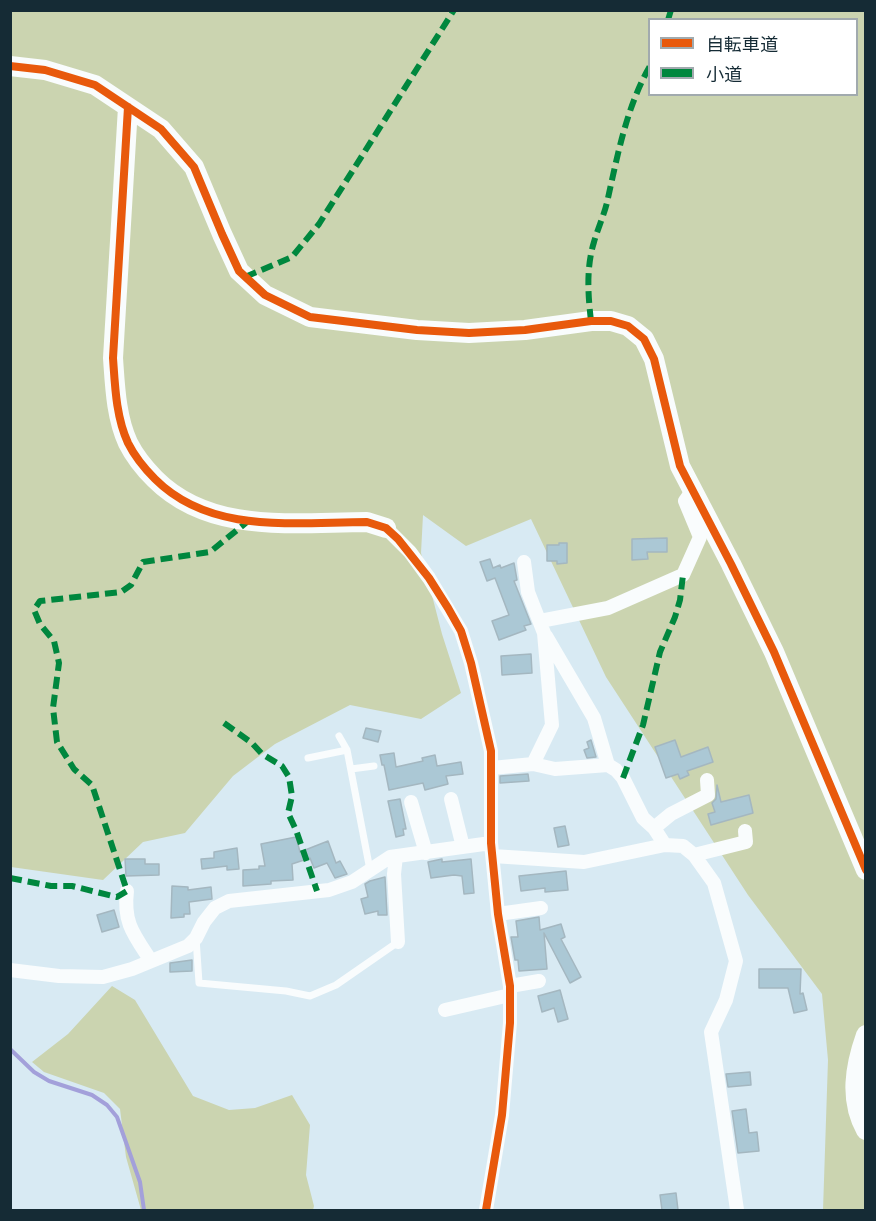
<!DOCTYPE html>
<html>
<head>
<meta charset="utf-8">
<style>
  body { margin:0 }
  #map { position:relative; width:876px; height:1221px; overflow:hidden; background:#d8eaf3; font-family:"Zilla Slab","Noto Sans JP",serif }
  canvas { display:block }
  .frame { position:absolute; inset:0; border:12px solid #152b35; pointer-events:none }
  .legend { position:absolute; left:648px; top:18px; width:210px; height:78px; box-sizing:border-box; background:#fff; border:2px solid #a1aaae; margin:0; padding:8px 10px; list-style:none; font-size:18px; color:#152b35 }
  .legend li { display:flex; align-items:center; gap:12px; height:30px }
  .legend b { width:30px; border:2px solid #a1aaae }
</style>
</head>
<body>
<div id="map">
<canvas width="876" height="1221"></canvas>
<div class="frame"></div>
<ul class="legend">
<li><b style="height:8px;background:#e8590c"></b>自転車道</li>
<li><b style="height:8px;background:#00873e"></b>小道</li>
</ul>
</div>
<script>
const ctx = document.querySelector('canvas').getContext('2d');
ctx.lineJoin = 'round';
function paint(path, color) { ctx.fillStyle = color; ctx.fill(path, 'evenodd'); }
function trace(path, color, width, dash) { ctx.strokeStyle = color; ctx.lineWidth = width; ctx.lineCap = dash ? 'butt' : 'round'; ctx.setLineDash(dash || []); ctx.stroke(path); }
const green = new Path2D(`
  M11 11H865V1210H823L828 1060 822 994 748 895 606 677 531 519 466 546 423 515 421 553 442 634 461 693 421 719 350 705 275 744 233 776 185 833 143 842 103 880 11 867ZM650 20H856V94H650Z
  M112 986 135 1000 193 1096 229 1110 255 1108 292 1095 310 1125 306 1175 314 1206 313 1210H141L126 1157 120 1109 104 1093 44 1072 32 1062 68 1034Z`);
const stream = new Path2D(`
  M10 1049 34 1072 49 1081 92 1095 107 1105 117 1117 140 1182 144 1210`);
const building = new Path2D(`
  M667 538V552H647L648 559 632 560V539Z
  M559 543H567V563L557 564V561H547V545H559Z
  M490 559 493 568 500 565 501 568 514 563 517 580 514 581 531 624 524 626 526 630 499 640 492 621 509 615 495 578 487 581 480 562Z
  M531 654 532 673 502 675 501 656Z
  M366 728 381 731 378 742 363 738Z
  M591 740 596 757 587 758 584 750 589 748 587 742Z
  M675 740 681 757 708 747 713 762 687 771 689 775 680 779 678 774 666 778 655 747Z
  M394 753 396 767 423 761 422 758 435 755 437 766 461 762 463 774 446 776 448 784 425 790 423 783 389 790 384 765H382L380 755Z
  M528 774 529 781 500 783V776Z
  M717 785 721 802 749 795 753 813 711 825 708 814 715 812 712 803 716 799Z
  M400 799 406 829H403L404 835 396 837 388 801Z
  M565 826 569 845 558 847 554 828Z
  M296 837 300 852 328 841 336 863 340 861 347 874 335 878 327 863 314 868 310 858 292 864 293 880 271 881V884L243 886V870L259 869V866H265L261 844Z
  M237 848 239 869 227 870V866L202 869 201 859 214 858V852Z
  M125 859H145V864H159V875L126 876Z
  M442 859V862L471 859 474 893 464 894 462 876 454 875 431 878 428 862Z
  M566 871 568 890 545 892V888L521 891 519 876Z
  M385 877 387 915H378V911L365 914 361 899 368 897 365 884 370 881Z
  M172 886 188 887V890L211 887 212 899 189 902 190 914H184V917L171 918Z
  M114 910 119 927 102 932 97 915Z
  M539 917 540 930 561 924 565 937 561 939 581 977 570 983 544 933 547 969 519 971 518 960H515L511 937H518L516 921Z
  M192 960V971L170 972V963Z
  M759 969H801L800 994 803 993 807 1010 794 1013 788 988H759Z
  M560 990 568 1019 558 1022 554 1008 542 1012 538 996Z
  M750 1072 751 1085 728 1087 726 1074Z
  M746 1109 749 1133 757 1132 759 1151 738 1153 732 1111Z
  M676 1193 678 1210H662L660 1195Z`);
const lane = new Path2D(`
  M339 736 347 750 370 870
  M308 758 347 750
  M351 769 374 766
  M196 938 199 983 286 991 310 996 336 985 398 942`);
const street = new Path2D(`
  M386 528 410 552 429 578 461 631 471 663 491 751V843L498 914 510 986V1023L502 1115 486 1210
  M540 621 608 608 683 575 700 537 685 501 692 491
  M546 636 594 718 608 765 616 770 623 778 643 818 654 828 665 845
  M533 764 555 769 608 765
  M492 768 533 764 552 725 544 633 528 592 524 562
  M451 799 463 847
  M411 802 426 853
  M654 828 671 814 708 795 707 780
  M694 855 746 842 745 831
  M396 856 394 874 398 942
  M493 856 584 862 665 845 683 846 694 855 714 883 736 961 726 1000 711 1032 737 1210
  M127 891C123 923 134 935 151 961
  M498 914 541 908
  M10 970 59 976 103 977 132 969 188 946 196 938 204 922 215 908 229 901 329 890 352 882 390 857 491 843
  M510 986 539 981
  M445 1010 510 995`);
const secondary = new Path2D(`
  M10 66 45 70 95 85 161 129 194 167 222 234 239 271 265 295 310 317 417 330 469 333 525 330 591 321H611L628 326 644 339 654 359 680 466 731 564 774 652 866 870
  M128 107 113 358C115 386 116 417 128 443 135 457 144 468 155 479 211 535 295 522 367 522L386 528
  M866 1035C855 1066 849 1100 866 1130`);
const quiet = new Path2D(`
  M668 20 671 10
  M245 277 292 257 319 224 454 10
  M591 321C588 295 586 268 594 242 598 228 605 213 608 198 618 153 627 106 650 66
  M224 723 252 743 262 754 282 766 289 777 292 796 288 813 296 830 317 891
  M623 778 643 725 660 652 675 617 680 600 683 575
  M10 878 51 886H72L117 897 127 891 92 785 74 769 57 742 53 708 59 663 54 641 40 624 34 610 40 601 121 592 131 585 143 562 210 552 247 522`);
const cycleway = new Path2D(`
  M10 66 45 70 95 85 161 129 194 167 222 234 239 271 265 295 310 317 417 330 469 333 525 330 591 321H611L628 326 644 339 654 359 680 466 731 564 774 652 866 870
  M128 107 113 358C115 386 116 417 128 443 135 457 144 468 155 479 211 535 295 522 367 522L386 528 398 539 429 578 448 608 461 631 471 663 491 751V843L498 914 510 986V1023L502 1115 486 1210`);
paint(green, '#cbd4b0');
trace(stream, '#a3a0da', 4);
paint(building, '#abc8d5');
trace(building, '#a4b7c0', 1.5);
trace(lane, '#f9fcfd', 7);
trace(street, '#f9fcfd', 14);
trace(secondary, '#f9fcfd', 20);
trace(quiet, '#00873e', 6, [12, 6]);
trace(cycleway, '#e8590c', 8);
</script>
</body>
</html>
